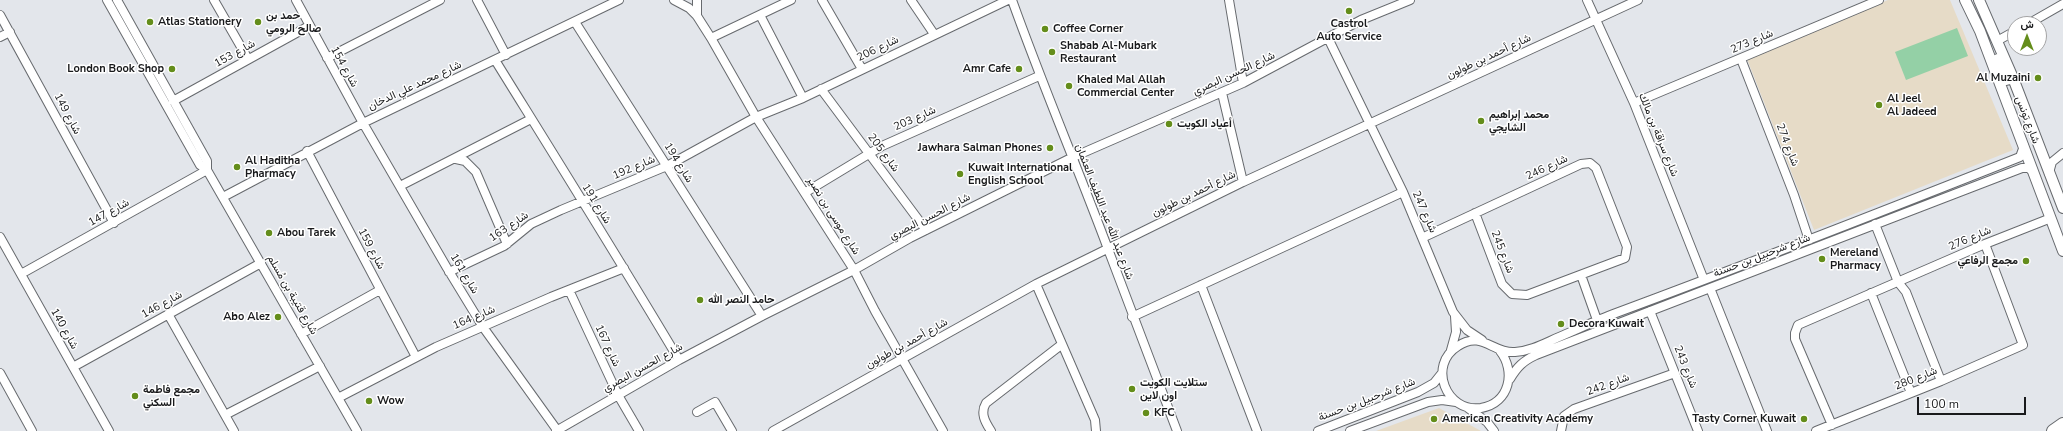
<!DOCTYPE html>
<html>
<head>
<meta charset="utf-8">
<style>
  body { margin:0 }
  #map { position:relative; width:2063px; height:431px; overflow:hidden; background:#e3e6eb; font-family:"Nunito Sans",Vazirmatn,sans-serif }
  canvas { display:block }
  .north { position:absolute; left:2007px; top:16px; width:40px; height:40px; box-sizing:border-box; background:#fff; border:1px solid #a3a3a4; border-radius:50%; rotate:0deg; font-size:11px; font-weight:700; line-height:16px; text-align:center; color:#191a1c }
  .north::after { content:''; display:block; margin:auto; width:14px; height:18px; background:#648d1b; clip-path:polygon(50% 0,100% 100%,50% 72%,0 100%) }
  .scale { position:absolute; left:1917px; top:397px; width:109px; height:18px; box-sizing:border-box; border:2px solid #191a1c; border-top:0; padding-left:5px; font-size:12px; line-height:14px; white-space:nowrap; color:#191a1c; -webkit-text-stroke:3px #fff; paint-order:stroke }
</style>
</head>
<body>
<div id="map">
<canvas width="2063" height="431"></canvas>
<div class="north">ش</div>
<div class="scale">100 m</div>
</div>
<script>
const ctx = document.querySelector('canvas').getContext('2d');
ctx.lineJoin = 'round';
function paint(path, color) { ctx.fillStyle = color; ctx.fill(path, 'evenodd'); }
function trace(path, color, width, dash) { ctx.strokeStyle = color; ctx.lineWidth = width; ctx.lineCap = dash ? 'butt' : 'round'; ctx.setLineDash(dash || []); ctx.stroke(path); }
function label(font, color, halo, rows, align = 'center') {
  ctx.font = font + ' "Nunito Sans",Vazirmatn,sans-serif'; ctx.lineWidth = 3; ctx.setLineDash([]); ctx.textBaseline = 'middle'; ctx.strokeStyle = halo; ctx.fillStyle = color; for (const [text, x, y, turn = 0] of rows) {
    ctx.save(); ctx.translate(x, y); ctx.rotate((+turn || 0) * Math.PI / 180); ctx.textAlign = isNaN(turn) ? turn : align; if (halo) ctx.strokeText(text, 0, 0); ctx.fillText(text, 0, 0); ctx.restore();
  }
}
const education = new Path2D(`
  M1888 0H1950L2013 150 1814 230 1747 59Z
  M1439 408 1481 431H1376Z`);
const green = new Path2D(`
  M1957 28 1968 56 1906 80 1895 52Z`);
const minor = new Path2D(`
  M107 0 200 165 207 170 357 431
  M117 0 207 161V170
  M214 0 248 59
  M296 0 363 123 447 268 483 327 557 430
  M477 0 506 55
  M674 0 689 8 697 16 711 38 756 117 854 270 875 311 943 431
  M697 0V16
  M822 0 862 69
  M911 0 934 34
  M1012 0C1042 84 1077 166 1108 249 1131 310 1154 371 1177 431
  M1229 0 1243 83
  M1587 0 1634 103 1704 280
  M0 15 114 223
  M760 15 803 98
  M575 22 762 316
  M2028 24 2063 4
  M0 37 10 32
  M711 38 791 0
  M1328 38 1403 192 1453 312 1467 330 1482 340
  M1997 41 2015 31
  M327 58 440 0
  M1741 59 1794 195 1809 240
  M495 60C557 160 619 259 679 360
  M821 89 926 230
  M1222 93 1243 182
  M173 101 309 26
  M1634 103 1879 0
  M307 151 416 357
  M456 159 465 161 476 172 507 244
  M2049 173 2052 162 2063 153
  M400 186 531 119
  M806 192 882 146 1039 76
  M223 197 363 123 619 0
  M1875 224 1898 282 1906 292 1941 381
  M0 237 109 431
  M1424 237 1581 164 1590 163 1596 168 1627 247 1625 258 1527 295 1512 294 1502 284 1475 213
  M449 272 504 246 531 224 561 210 667 166 756 117 803 98 1008 0
  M21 274 207 170
  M1581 275 1597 320
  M1036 284 1095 420 1096 431
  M1201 285 1257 431
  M1710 288 1767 431
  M569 290 618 395 639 431
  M1871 293 1911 393
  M1650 311 1698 431
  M168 314 234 431
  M1132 317 1403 192
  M301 334 380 290
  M1451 350 1456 332 1455 316
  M1500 351C1516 371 1510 403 1481 408 1446 413 1427 365 1458 346 1482 330 1493 354 1515 352 1531 351 1545 343 1559 337 1578 329 1597 320 1616 313 1751 263 1886 210 2020 157L2024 146
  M73 367 261 263
  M0 373 32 431
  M1510 379C1517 367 1523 361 1536 355L2022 168H2028L2033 171
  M338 398 436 347 551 297 624 268
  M1468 408 1487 422 1494 431
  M697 412 715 402 732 431
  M225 415 320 366
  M1832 425 1795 339V333L1798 325 1985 244 2051 218
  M556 431 679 360 762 316 854 270 910 238 1071 158 1243 83 1361 20 1410 0
  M773 431 1036 284 1243 182 1638 0
  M991 431C985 422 980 413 986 403L1061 345
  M1318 431 1418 392 1434 383 1442 373
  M1350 431 1428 402 1442 400 1456 402
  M1561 431 1564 416 1574 409 1675 373
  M1816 431 1941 381 2023 345 1985 244`);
const major = new Path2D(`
  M1965 0 1980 31 2063 251
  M1979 0 2013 78 2063 208
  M1998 59 2006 80 2013 78`);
const highway = new Path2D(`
  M2053 431 2063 424`);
const markers = [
  [1349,11,4,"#648d1b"],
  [150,22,4,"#648d1b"],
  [258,22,4,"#648d1b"],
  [1045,29,4,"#648d1b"],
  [1052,52,4,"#648d1b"],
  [172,69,4,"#648d1b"],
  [1019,69,4,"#648d1b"],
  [2038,78,4,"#648d1b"],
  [1069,86,4,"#648d1b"],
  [1879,105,4,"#648d1b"],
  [1481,121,4,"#648d1b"],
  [1169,124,4,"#648d1b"],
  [1050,148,4,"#648d1b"],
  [237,167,4,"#648d1b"],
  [960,174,4,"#648d1b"],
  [269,233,4,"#648d1b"],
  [1822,259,4,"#648d1b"],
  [2026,261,4,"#648d1b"],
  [700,300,4,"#648d1b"],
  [278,317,4,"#648d1b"],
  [1561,324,4,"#648d1b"],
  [1132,389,4,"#648d1b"],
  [135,396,4,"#648d1b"],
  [369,401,4,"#648d1b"],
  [1146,413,4,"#648d1b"],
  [1434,419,4,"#648d1b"],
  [1804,419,4,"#648d1b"]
];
const poiNames = [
  ["حمد بن",266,16],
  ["صالح الرومي",266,29],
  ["Atlas Stationery",158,22],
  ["Castrol",1349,24,"center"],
  ["Auto Service",1349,37,"center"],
  ["Coffee Corner",1053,29],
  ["Shabab Al-Mubark",1060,46],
  ["Restaurant",1060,59],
  ["London Book Shop",164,69,"right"],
  ["Amr Cafe",1011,69,"right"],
  ["Al Muzaini",2030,78,"right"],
  ["Khaled Mal Allah",1077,80],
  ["Commercial Center",1077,93],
  ["Al Jeel",1887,99],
  ["Al Jadeed",1887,112],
  ["محمد إبراهيم",1489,115],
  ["الشايجي",1489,128],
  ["أعياد الكويت",1177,124],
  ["Jawhara Salman Phones",1042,148,"right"],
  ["Al Haditha",245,161],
  ["Pharmacy",245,174],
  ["Kuwait International",968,168],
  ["English School",968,181],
  ["Abou Tarek",277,233],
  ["Mereland",1830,253],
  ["Pharmacy",1830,266],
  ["مجمع الرفاعي",2018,261,"right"],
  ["حامد النصر الله",708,300],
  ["Abo Alez",270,317,"right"],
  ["Decora Kuwait",1569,324],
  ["ستلايت الكويت",1140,383],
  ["اون لاين",1140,396],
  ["مجمع فاطمة",143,390],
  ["السكني",143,403],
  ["Wow",377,401],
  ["KFC",1154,413],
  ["American Creativity Academy",1442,419],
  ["Tasty Corner Kuwait",1796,419,"right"]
];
const streetNames = [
  ["شارع 273",1752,42,-23],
  ["شارع 206",878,49,-26],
  ["شارع 153",235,54,-29],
  ["شارع أحمد بن طولون",1489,57,-25],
  ["شارع 154",344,67,61],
  ["شارع الحسن البصري",1234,74,-25],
  ["شارع محمد علي الدخان",415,86,-25],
  ["شارع 149",67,114,62],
  ["شارع 203",915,119,-24],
  ["شارع تونس",2027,120,69],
  ["شارع سراقة بن مالك",1658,135,68],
  ["شارع 274",1787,145,69],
  ["شارع 205",883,153,53],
  ["شارع 194",678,163,58],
  ["شارع 192",634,168,-23],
  ["شارع 246",1547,168,-25],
  ["شارع أحمد بن طولون",1194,194,-26],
  ["شارع 191",596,204,58],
  ["شارع عبد الله عبد اللطيف العثمان",1104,212,69],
  ["شارع 247",1424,212,66],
  ["شارع 147",109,213,-29],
  ["شارع موسى بن نصير",833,216,58],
  ["شارع الحسن البصري",930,217,-27],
  ["شارع 163",509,227,-34],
  ["شارع 276",1970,239,-23],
  ["شارع 159",371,249,62],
  ["شارع 245",1502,252,69],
  ["شارع شرحبيل بن حسنة",1762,256,-21],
  ["شارع 161",464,274,59],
  ["شارع قتيبة بن مُسلم",292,295,60],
  ["شارع 146",162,305,-29],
  ["شارع 164",474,318,-23],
  ["شارع 140",64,329,61],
  ["شارع أحمد بن طولون",907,344,-29],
  ["شارع 167",607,346,65],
  ["شارع 243",1685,367,68],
  ["شارع الحسن البصري",643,368,-29],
  ["شارع 280",1916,379,-22],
  ["شارع 242",1608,385,-20],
  ["شارع شرحبيل بن حسنة",1367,400,-21]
];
paint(education, '#e6dbc7');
paint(green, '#94d0a6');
trace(minor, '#676a6e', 10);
trace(major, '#676a6e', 12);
trace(highway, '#676a6e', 14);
trace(minor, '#fff', 8);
trace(major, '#fff', 10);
trace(highway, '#fff', 12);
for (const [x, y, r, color] of markers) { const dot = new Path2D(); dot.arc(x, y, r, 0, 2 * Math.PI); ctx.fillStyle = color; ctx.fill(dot); trace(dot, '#fff', 1.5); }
label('bold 11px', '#191a1c', '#fff', poiNames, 'left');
label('11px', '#191a1c', '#fff', streetNames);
</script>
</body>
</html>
